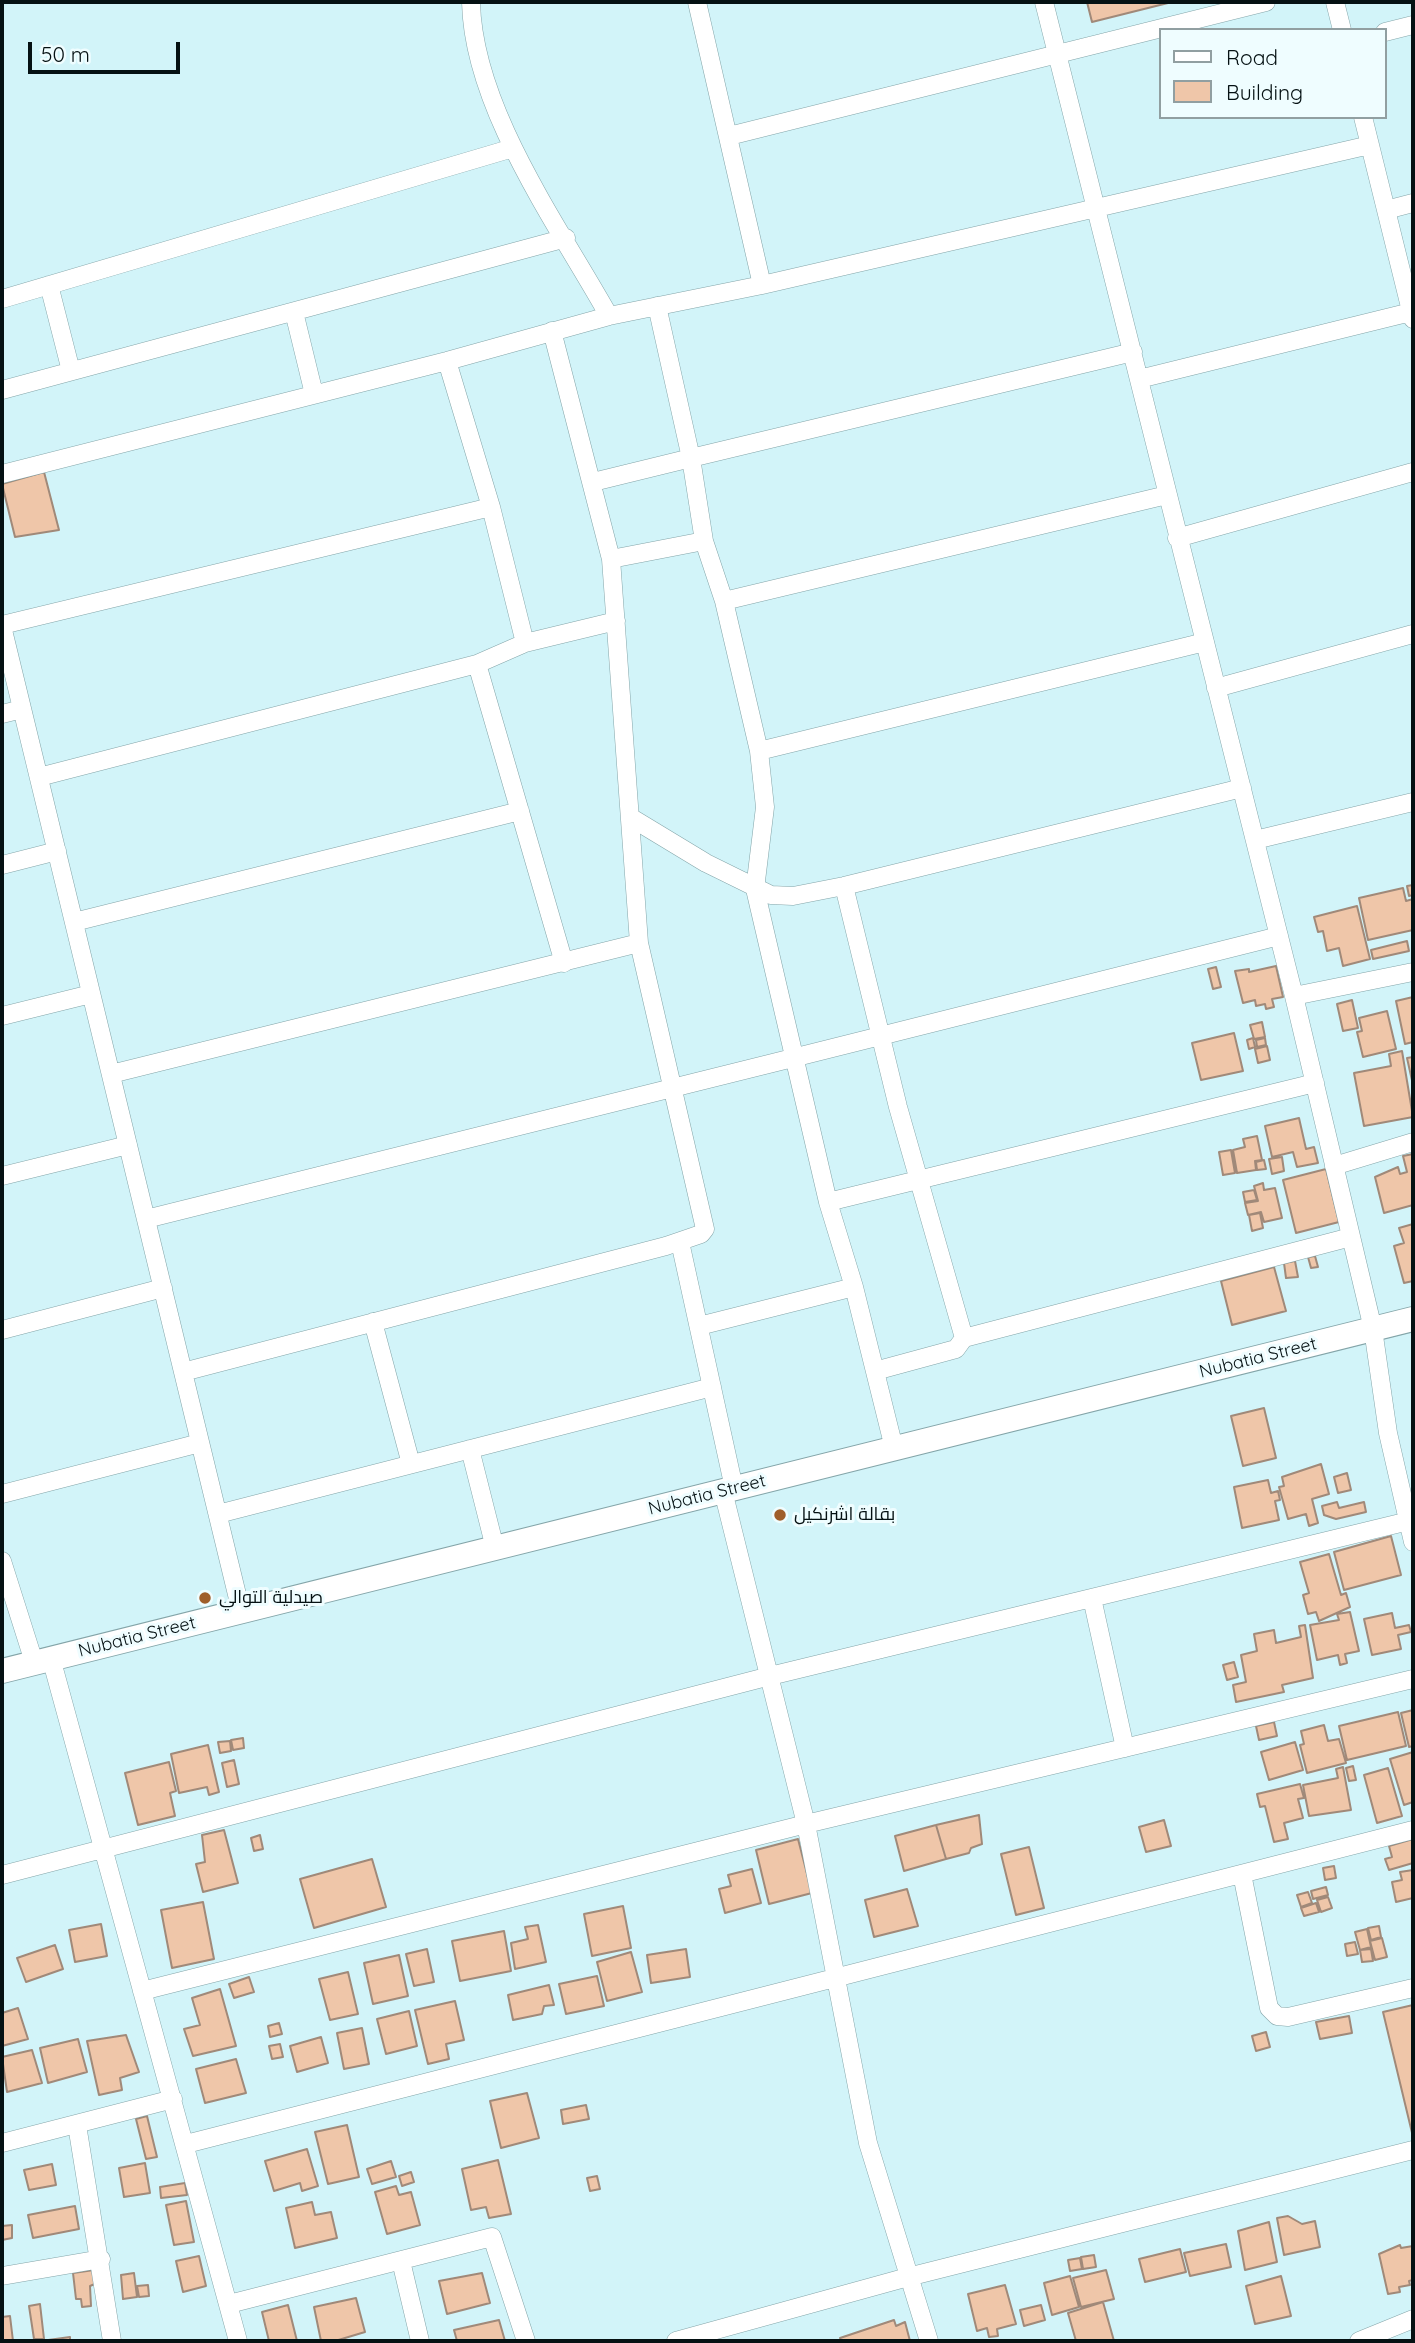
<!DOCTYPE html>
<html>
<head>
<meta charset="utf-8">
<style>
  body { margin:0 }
  #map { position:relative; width:1415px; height:2343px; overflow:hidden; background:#d2f4f9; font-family:Quicksand,sans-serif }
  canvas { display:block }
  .frame { position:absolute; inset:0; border:4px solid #051113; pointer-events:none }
  .legend { position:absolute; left:1159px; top:28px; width:228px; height:91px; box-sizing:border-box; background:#effdff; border:2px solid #919fa1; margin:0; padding:9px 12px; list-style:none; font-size:21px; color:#051113 }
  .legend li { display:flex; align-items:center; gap:14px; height:35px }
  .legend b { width:35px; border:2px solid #919fa1 }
  .scale { position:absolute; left:28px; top:42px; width:152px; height:32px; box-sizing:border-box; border:4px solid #051113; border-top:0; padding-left:9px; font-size:21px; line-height:24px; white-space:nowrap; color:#051113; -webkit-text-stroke:5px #effdff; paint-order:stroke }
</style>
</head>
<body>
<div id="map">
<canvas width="1415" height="2343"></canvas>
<div class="frame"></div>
<ul class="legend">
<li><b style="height:9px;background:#fff"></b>Road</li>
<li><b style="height:19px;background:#efc6a9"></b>Building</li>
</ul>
<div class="scale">50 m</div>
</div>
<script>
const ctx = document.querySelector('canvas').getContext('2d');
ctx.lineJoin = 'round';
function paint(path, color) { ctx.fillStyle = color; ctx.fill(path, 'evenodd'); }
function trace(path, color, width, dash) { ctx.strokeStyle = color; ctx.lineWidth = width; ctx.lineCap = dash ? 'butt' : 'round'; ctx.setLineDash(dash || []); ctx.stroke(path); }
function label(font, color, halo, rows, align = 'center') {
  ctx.font = font + ' Quicksand,Cairo,sans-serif'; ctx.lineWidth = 6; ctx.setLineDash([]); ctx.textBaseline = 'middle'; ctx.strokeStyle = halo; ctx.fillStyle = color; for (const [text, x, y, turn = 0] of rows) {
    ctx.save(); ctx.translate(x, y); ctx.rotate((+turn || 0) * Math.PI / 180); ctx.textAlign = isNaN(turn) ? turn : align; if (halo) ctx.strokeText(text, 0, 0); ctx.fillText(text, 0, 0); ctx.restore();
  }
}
const building = new Path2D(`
  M1087 2H1172L1092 22Z
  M44 472 59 530 15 537 2 484Z
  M1413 885V895L1409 896 1407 886Z
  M1403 888 1406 901 1413 899V930L1368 940 1359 898Z
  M1357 906 1370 959 1343 966 1339 948 1327 951 1323 931 1318 932 1314 917Z
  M1407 941 1409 951 1373 959 1371 950Z
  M1276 966 1283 997 1272 999 1274 1007 1266 1009 1265 1004 1256 1006 1255 1000 1243 1003 1235 971 1249 969V972Z
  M1216 967 1221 987 1213 989 1208 969Z
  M1413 997V1042L1405 1044 1396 1001Z
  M1352 1000 1358 1028 1343 1031 1337 1004Z
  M1387 1011 1396 1049 1363 1057 1357 1032 1362 1031 1359 1018Z
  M1262 1022 1265 1037 1254 1039 1250 1025Z
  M1234 1033 1243 1071 1201 1080 1192 1043Z
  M1253 1038 1255 1047 1249 1049 1247 1040Z
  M1265 1038 1266 1045 1257 1047 1256 1040Z
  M1267 1046 1270 1060 1258 1063 1255 1049Z
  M1402 1051 1413 1117 1364 1126 1354 1073 1391 1066 1389 1054Z
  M1413 1057V1085L1407 1058Z
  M1299 1118 1306 1149 1314 1147 1318 1163 1297 1167 1293 1152 1272 1157 1265 1126Z
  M1257 1136 1262 1160 1255 1161 1256 1170 1237 1173 1233 1150 1245 1147 1243 1139Z
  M1231 1150 1235 1173 1223 1175 1219 1152Z
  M1413 1154V1205L1384 1213 1375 1177 1398 1167 1400 1174 1407 1172 1403 1156Z
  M1282 1157 1284 1171 1272 1174 1269 1159Z
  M1264 1160 1266 1169 1257 1170 1256 1162Z
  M1326 1169 1339 1222 1296 1233 1283 1180Z
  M1263 1183 1264 1190 1275 1188 1282 1218 1264 1222 1261 1212 1248 1215 1245 1203 1258 1201 1254 1186Z
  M1254 1190 1257 1200 1245 1202 1243 1192Z
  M1260 1213 1263 1228 1252 1231 1249 1215Z
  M1413 1224V1281L1404 1283 1394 1246 1404 1243 1399 1228Z
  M1315 1256 1318 1267 1311 1268 1308 1257Z
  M1295 1261 1298 1277 1286 1278 1284 1263Z
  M1274 1267 1286 1311 1232 1325 1221 1281Z
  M1264 1408 1276 1458 1243 1466 1231 1416Z
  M1321 1464 1329 1494 1312 1499 1318 1523 1309 1526 1306 1514 1288 1519 1279 1487 1284 1486 1282 1477Z
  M1347 1473 1351 1490 1338 1493 1334 1477Z
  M1268 1480 1271 1493 1278 1491 1280 1500 1275 1501 1279 1520 1242 1528 1234 1487Z
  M1337 1502 1339 1508 1364 1502 1366 1512 1336 1519 1324 1515 1322 1506Z
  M1391 1536 1401 1575 1344 1590 1334 1552Z
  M1329 1554 1341 1595 1346 1593 1350 1607 1319 1621 1316 1612 1308 1614 1303 1595 1309 1593 1300 1562Z
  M1350 1612 1359 1651 1345 1654 1347 1663 1340 1665 1338 1655 1317 1660 1310 1625 1339 1620 1337 1614Z
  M1392 1613 1395 1628 1409 1625 1411 1632 1398 1635 1401 1649 1372 1655 1364 1619Z
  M1305 1625 1313 1678 1282 1685 1284 1692 1236 1702 1233 1685 1246 1682 1241 1655 1257 1651 1254 1634 1274 1630 1276 1643 1301 1637 1299 1626Z
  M1234 1662 1238 1677 1227 1680 1223 1665Z
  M1413 1710V1746L1409 1747 1401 1713Z
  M1398 1712 1406 1746 1347 1760 1339 1726Z
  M1274 1722 1277 1736 1259 1740 1256 1726Z
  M1324 1725 1328 1741 1339 1739 1346 1763 1307 1773 1300 1745 1304 1744 1301 1731Z
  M243 1738 244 1748 233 1750 231 1740Z
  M230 1741 231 1751 220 1753 218 1742Z
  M1295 1742 1303 1770 1269 1780 1261 1752Z
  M208 1745 219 1792 209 1795 207 1787 179 1793 171 1754Z
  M1413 1752V1802L1404 1805 1390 1759Z
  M234 1760 239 1784 227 1787 222 1763Z
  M169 1762 176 1791 170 1793 175 1816 138 1825 125 1773Z
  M1353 1766 1356 1780 1349 1781 1346 1768Z
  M1343 1767 1351 1810 1309 1816 1303 1785 1338 1778 1336 1769Z
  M1388 1768 1402 1816 1377 1823 1364 1775Z
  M1300 1784 1304 1798 1298 1799 1303 1818 1284 1823 1288 1839 1274 1842 1265 1806 1260 1807 1257 1794Z
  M979 1815 982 1844 971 1848 969 1853 946 1859 936 1825Z
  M1164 1820 1171 1846 1146 1852 1139 1827Z
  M936 1825 946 1859 904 1871 895 1836Z
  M224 1830 238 1883 203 1892 196 1864 205 1862 202 1835Z
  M260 1835 263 1849 254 1851 251 1838Z
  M798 1839 812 1893 769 1904 756 1850Z
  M1413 1839V1863L1389 1870 1385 1859 1392 1857 1389 1846Z
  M1029 1847 1044 1908 1016 1915 1001 1854Z
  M372 1859 386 1907 314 1928 300 1879Z
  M1334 1866 1336 1878 1325 1880 1323 1868Z
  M752 1869 761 1903 725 1913 719 1889 731 1886 728 1875Z
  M1413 1870V1898L1396 1902 1392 1882 1402 1880 1400 1872Z
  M1326 1887 1328 1895 1313 1899 1311 1891Z
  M907 1889 918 1926 874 1937 865 1900Z
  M1308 1892 1312 1903 1301 1907 1297 1895Z
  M1328 1897 1332 1908 1321 1912 1317 1900Z
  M203 1902 214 1959 172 1968 161 1910Z
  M1316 1903 1319 1912 1304 1916 1301 1908Z
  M623 1906 631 1948 592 1956 584 1914Z
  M101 1924 107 1956 75 1962 69 1930Z
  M538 1925 546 1962 515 1969 511 1943 528 1939 525 1927Z
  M1379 1926 1381 1937 1371 1940 1368 1928Z
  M1367 1929 1371 1947 1360 1950 1355 1932Z
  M504 1931 511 1971 460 1981 452 1941Z
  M1382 1938 1387 1957 1375 1960 1370 1941Z
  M1355 1942 1358 1954 1347 1956 1345 1944Z
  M55 1945 63 1969 26 1982 17 1958Z
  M427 1949 434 1982 414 1986 406 1954Z
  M686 1949 690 1977 651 1983 647 1955Z
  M1371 1949 1373 1961 1362 1962 1360 1950Z
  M631 1952 642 1992 607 2001 597 1962Z
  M399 1955 408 1996 373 2004 364 1963Z
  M348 1972 358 2014 330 2020 319 1979Z
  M597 1976 604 2006 566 2014 559 1984Z
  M249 1977 254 1992 234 1998 229 1984Z
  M549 1985 554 2005 544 2006 542 2014 513 2020 508 1995Z
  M220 1989 236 2046 193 2056 184 2029 200 2025 192 1998Z
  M455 2001 464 2040 446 2044 449 2059 428 2064 415 2010Z
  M1413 2005V2137L1383 2012Z
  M18 2008 28 2039 2 2046V2013Z
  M409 2011 417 2046 386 2054 377 2019Z
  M1349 2016 1352 2033 1320 2039 1316 2022Z
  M279 2023 282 2034 270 2037 268 2026Z
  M362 2028 369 2064 344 2069 337 2033Z
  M1266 2032 1270 2047 1256 2051 1252 2036Z
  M126 2035 139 2072 120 2078 122 2090 99 2095 87 2041Z
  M321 2037 328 2063 297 2072 290 2046Z
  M78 2039 87 2072 48 2083 40 2048Z
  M280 2044 283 2057 272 2059 269 2046Z
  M32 2050 42 2083 7 2092 2 2057Z
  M236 2059 246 2093 205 2103 196 2069Z
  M527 2093 539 2138 501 2148 490 2101Z
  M586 2105 589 2119 563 2124 561 2110Z
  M147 2116 157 2157 146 2159 136 2119Z
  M347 2125 359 2177 328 2184 315 2132Z
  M307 2149 318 2186 302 2191 300 2183 274 2191 265 2161Z
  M498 2160 511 2214 489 2218 486 2207 471 2210 462 2169Z
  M391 2161 396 2177 372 2184 367 2169Z
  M145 2163 150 2193 124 2197 119 2168Z
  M52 2164 56 2185 29 2190 24 2170Z
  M411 2172 414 2182 402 2186 399 2176Z
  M597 2176 600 2189 590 2191 587 2178Z
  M185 2183 187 2195 161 2198 160 2187Z
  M396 2186 399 2195 411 2192 420 2225 387 2234 375 2192Z
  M186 2201 194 2242 174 2245 166 2205Z
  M312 2202 315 2215 331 2212 337 2238 295 2248 286 2208Z
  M75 2206 79 2229 33 2238 28 2215Z
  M1288 2216 1302 2224 1315 2221 1320 2247 1284 2255 1277 2218Z
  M1269 2222 1277 2262 1245 2270 1238 2231Z
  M12 2225V2238L2 2240V2226Z
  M1226 2244 1231 2267 1190 2276 1184 2253Z
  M1400 2245 1401 2248 1413 2246V2280L1409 2281 1410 2285 1399 2287 1400 2292 1388 2294 1379 2254Z
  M1180 2249 1186 2272 1145 2282 1139 2259Z
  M1094 2255 1096 2267 1083 2269 1081 2257Z
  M199 2256 206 2286 183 2292 176 2261Z
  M1080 2258 1082 2269 1070 2271 1068 2260Z
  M94 2270 97 2283 90 2286 91 2306 82 2307 81 2299H76L73 2273Z
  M1106 2270 1114 2299 1081 2307 1073 2278Z
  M134 2273 137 2297 123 2299 121 2275Z
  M482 2273 490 2303 447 2314 439 2281Z
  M1070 2276 1079 2307 1052 2315 1044 2283Z
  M1281 2276 1291 2316 1255 2324 1246 2286Z
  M148 2285 149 2296 139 2297 137 2286Z
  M1005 2285 1016 2324 997 2329 998 2336 989 2337 987 2328 977 2331 968 2294Z
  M356 2298 365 2332 335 2341H321L314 2307Z
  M1103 2302 1114 2341H1076L1068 2313Z
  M40 2304 44 2339H34L29 2306Z
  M288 2305 297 2341H269L262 2312Z
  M1041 2305 1045 2320 1024 2326 1020 2310Z
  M10 2316 13 2341H2V2317Z
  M499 2320 505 2341H457L454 2330Z
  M894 2320 896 2326 905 2322 910 2341H841L840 2338Z
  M70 2337V2341H41Z`);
const street = new Path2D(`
  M471 2C473 108 558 225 609 316
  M697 2 762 285
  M1044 2 1294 996 1373 1329 1388 1433 1413 1542
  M1335 2 1342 30
  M1385 32 1413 25
  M1363 117 1413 319
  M729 136 1266 2
  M1386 210 1413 203
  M49 285 71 371
  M2 299 513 148
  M657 306 691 458 1133 352
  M294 312 314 394
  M447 361 491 507 525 643
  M1139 379 1411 312
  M2 390 566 238
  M2 474 447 361 609 316 762 285 1370 145
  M593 482 691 458 704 541 724 601 759 751 765 807 755 889 828 1202 854 1287 894 1448
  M1177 538 1413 472
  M611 559 704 541
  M724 601 1167 495
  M2 625 491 507
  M2 626 241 1611
  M477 664 564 963
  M1216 688 1413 634
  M2 714 22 709
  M759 751 1205 642
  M39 777 477 664 525 643 616 621
  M630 817 706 863 771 895 793 896 844 886 1242 788
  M1255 840 1413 802
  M2 865 57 851
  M844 886 898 1107 964 1338
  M74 922 520 811
  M1294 996 1413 972
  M2 1016 91 994
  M111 1074 639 943
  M1334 1166 1413 1142
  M2 1176 128 1145
  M828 1202 1315 1083
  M146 1219C523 1124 902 1032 1279 936
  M680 1242 734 1488
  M373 1322 411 1464
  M699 1326 854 1287
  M2 1330 163 1288
  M875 1371 956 1349 964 1338 1351 1237
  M183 1372 666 1246 701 1234 705 1229 639 943 611 559 552 331
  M470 1449 495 1548
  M723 1491 806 1824 868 2143 929 2341
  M2 1494 200 1443
  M218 1514 712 1387
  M2 1561 34 1662
  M1092 1598 1125 1748
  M51 1658 238 2341
  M1242 1874 1269 2008 1277 2016 1288 2017 1413 1988
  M2 1875 770 1676 1413 1520
  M142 1991 806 1824 1413 1679
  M77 2125 112 2341
  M2 2143 173 2099
  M186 2144 1413 1830
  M401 2261 420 2341
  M2 2276 101 2259
  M229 2304 492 2237 526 2341
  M676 2341 908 2277 1413 2150
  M1359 2341 1413 2319`);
const secondary = new Path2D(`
  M2 1671 1413 1319`);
const markers = [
  [780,1515,7,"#9f5e2a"],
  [205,1598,7,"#9f5e2a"]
];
const streetNames = [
  ["Nubatia Street",1258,1358,-14],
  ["Nubatia Street",707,1495,-14],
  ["Nubatia Street",137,1637,-14]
];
const poiNames = [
  ["بقالة اشرنكيل",794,1515],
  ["صيدلية التوالي",219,1598]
];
paint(building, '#efc6a9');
trace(building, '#a08979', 2);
trace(street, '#84a5a9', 19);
trace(secondary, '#84a5a9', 26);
trace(street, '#fff', 18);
trace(secondary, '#fff', 24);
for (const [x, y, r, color] of markers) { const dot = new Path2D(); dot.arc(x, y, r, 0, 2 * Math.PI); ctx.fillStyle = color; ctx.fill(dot); trace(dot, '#effdff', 2.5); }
label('18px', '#051113', '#effdff', streetNames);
label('18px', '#051113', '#effdff', poiNames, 'left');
</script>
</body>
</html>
